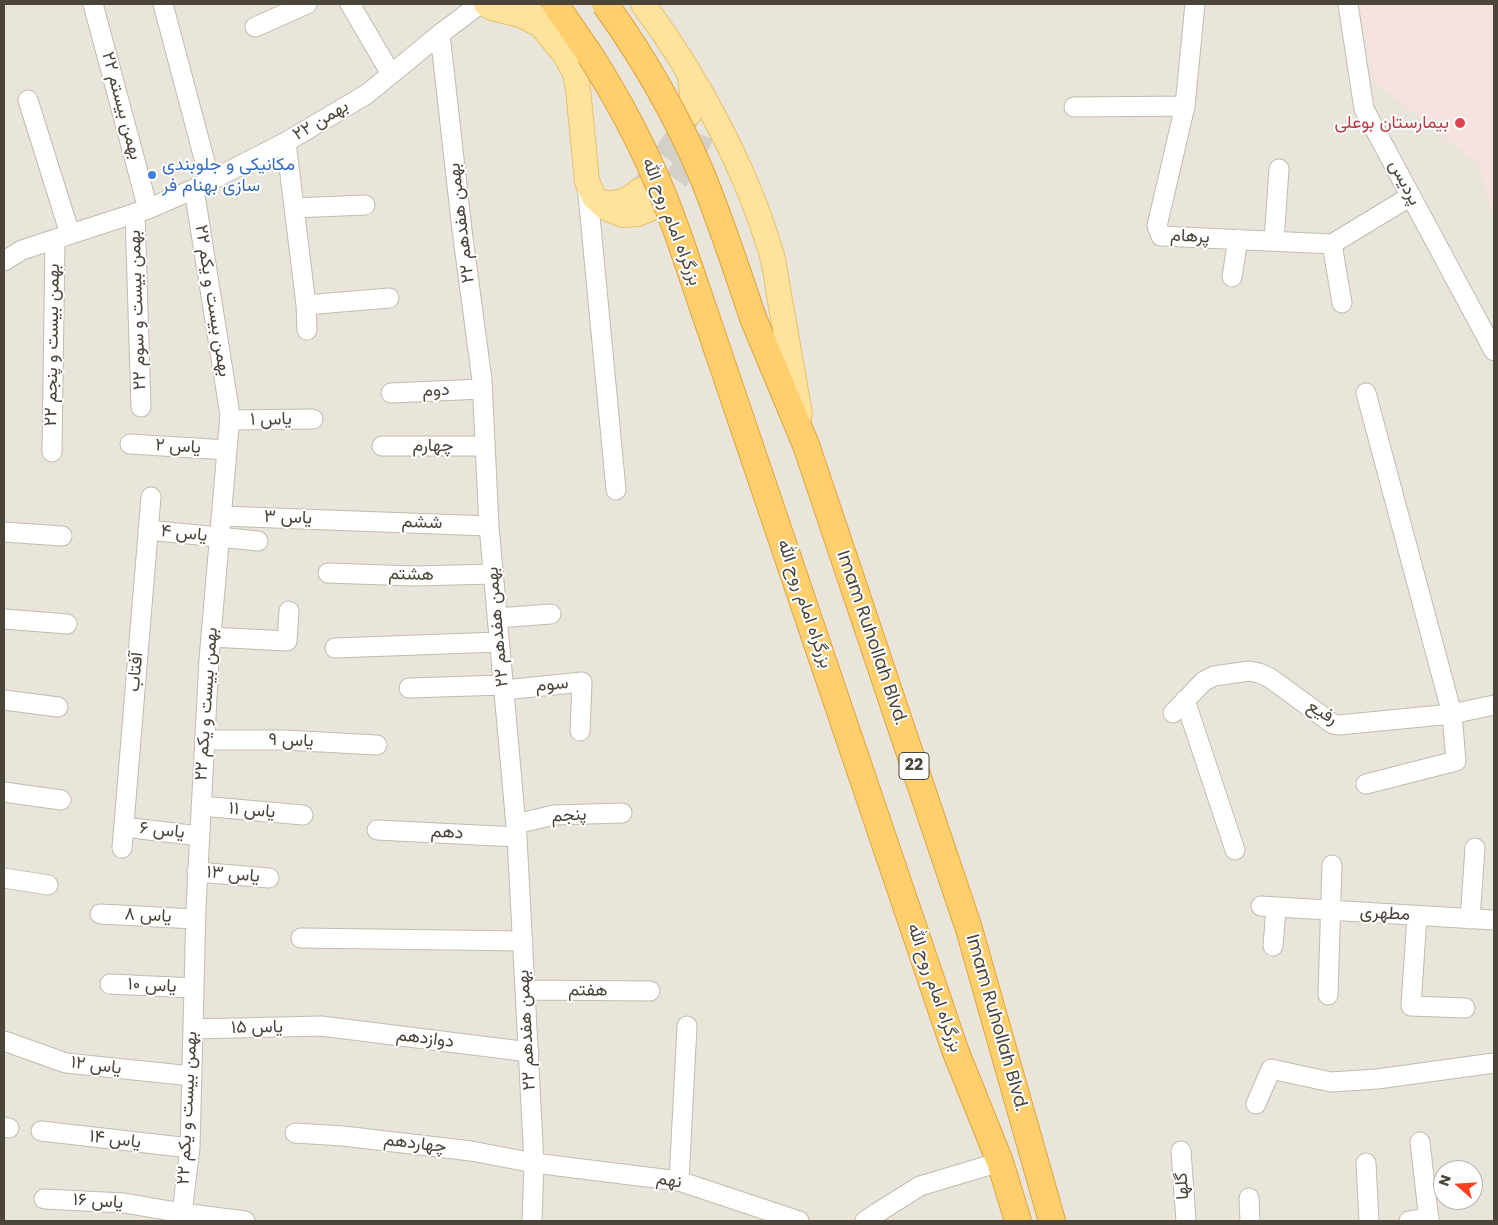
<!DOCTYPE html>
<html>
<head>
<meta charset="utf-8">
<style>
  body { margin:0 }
  #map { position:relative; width:1498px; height:1225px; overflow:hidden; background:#f6f3ec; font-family:Poppins,sans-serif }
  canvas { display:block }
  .frame { position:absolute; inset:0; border:5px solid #4b4439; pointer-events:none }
  .north { position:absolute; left:1433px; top:1160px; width:50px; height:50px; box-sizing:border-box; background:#fff; border:1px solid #b7b4b0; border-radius:50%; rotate:289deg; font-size:14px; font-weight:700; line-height:20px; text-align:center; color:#4b4439 }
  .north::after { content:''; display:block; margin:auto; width:18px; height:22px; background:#fc3f1d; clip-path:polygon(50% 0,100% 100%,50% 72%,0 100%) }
</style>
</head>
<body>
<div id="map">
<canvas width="1498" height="1225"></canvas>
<div class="frame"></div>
<div class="north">N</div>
</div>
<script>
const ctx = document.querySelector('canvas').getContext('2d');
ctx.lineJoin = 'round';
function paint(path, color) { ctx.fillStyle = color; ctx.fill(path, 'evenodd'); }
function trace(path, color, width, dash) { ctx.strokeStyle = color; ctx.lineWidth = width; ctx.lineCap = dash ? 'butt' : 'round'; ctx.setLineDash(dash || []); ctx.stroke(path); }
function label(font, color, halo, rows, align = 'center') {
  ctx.font = font + ' Poppins,Vazirmatn,sans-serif'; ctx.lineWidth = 4; ctx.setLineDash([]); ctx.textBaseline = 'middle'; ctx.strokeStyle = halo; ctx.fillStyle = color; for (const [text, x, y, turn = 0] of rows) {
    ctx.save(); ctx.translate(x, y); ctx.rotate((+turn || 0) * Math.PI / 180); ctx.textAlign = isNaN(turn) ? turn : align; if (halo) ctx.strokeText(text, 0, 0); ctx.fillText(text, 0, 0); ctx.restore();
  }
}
const residential = new Path2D(`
  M4 4H1494V1221H4ZM1443 1170H1473V1200H1443Z`);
const medical = new Path2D(`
  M1359 4H1494V221L1479 164 1373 81Z`);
const majorTunnel = new Path2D(`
  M644 186 680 133 688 116
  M653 207C667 196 695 153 702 135`);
const minor = new Path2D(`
  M93 4 148 209
  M163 4 210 181
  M350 4 391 74
  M1195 4 1185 106 1157 226 1161 236 1332 244 1411 196
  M1348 4 1364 109 1494 351
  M255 27 307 4
  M440 34 462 230 482 380 489 526 517 837 534 1163 532 1221
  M28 100 70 234
  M1074 107 1185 106
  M286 142 306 305 307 330
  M587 184 616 490
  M294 208 365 205
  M135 213 141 407
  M1274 241 1279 169
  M1332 244 1342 303
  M4 261 22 250 148 209 194 189 286 142 367 94 440 34 480 4
  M1232 277 1238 239
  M306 305 389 298
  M391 393 482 389
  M229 420 313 419
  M130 444 227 450
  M382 446H485
  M52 452 55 239
  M221 516 489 526
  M148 530 258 541
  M4 532 62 536
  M328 573 414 576 493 574
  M497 618 551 614
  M4 619 67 624
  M211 637 287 641 289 611
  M335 648 499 642
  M409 688 503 685
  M504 690 582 682 580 731
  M4 700 58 707
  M1185 700 1235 850
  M1173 713 1204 681 1214 676 1249 671 1259 673 1270 678 1333 724 1339 725 1452 714 1494 705
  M204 740H284L377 745
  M1366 784 1456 761 1452 714 1366 393
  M4 792 61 800
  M201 806 303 815
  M516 824 554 815 622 813
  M124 827 199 836
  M377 830 517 837
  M122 848 151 497
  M197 872 269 878
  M4 878 48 885
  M1261 906 1494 920
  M100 914 195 919
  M1417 916 1411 1006 1465 1008
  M1470 919 1475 848
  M301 938 523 941
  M1273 946 1276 908
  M110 984 194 988
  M525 990 650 991
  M1328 995 1332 865
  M193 1029 321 1026 529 1052
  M4 1041 66 1063 192 1076
  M1256 1104 1271 1069 1331 1082 1377 1079 1494 1063
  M4 1127 9 1128
  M41 1131 190 1148
  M295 1133 343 1136 471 1151 534 1163 679 1181 799 1221
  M1420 1142 1429 1221
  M1181 1151 1186 1221
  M1366 1163 1369 1221
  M679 1181 687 1026
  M1249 1198 1250 1221
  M44 1199 124 1203 182 1213 245 1221
  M181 1221 190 1148 196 908 209 659 230 415 194 189
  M865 1221 877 1213 920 1186 1000 1162
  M1409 1221 1429 1218`);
const major = new Path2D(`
  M486 4 492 8 521 15 538 24
  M524 4 565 55 575 73 578 89 587 181 594 197 606 208 623 215 637 214 650 209
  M643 4C696 75 744 164 770 249 776 267 777 287 781 306 787 342 794 378 800 414
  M689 114 692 93 690 78
  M600 202C615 205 629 201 640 190`);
const highway = new Path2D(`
  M555 4 590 55
  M696 287 955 1050 1000 1162 1018 1221
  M753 318 806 445 969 929 1052 1221`);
const highwayBridge = new Path2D(`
  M605 4C643 57 676 114 702 175 721 222 737 270 753 318
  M590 55C616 96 639 138 658 183 673 217 684 252 696 287`);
const markers = [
  [1460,123,6,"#e0444e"],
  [152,175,5,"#3f7fe0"]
];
const shields = [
  [914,766,30]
];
const shieldNames = [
  ["22",914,766]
];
const streetNames = [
  ["۲۲ بهمن بیستم",121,106,75],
  ["۲۲ بهمن",321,121,-31],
  ["پردیس",1404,183,62],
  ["بزرگراه امام روح الله",671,222,69],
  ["۲۲ بهمن هفدهم",462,223,-97],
  ["پرهام",1190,237,3],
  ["۲۲ بهمن بیست و یکم",212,301,81],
  ["۲۲ بهمن بیست و سوم",138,310,-92],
  ["۲۲ بهمن بیست و پنجم",53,345,-89],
  ["دوم",436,391,-3],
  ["یاس ۱",271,420,-1],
  ["چهارم",433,446],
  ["یاس ۲",178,447,3],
  ["یاس ۳",288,518,2],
  ["ششم",422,523,2],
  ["یاس ۴",184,534,6],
  ["هشتم",411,575,1],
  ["بزرگراه امام روح الله",804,604,71],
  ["۲۲ بهمن هفدهم",498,627,-95],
  ["Imam Ruhollah Blvd.",871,638,71],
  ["آفتاب",136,672,-85],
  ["سوم",552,685,-5],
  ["۲۲ بهمن بیست و یکم",207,704,-86],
  ["رفیع",1322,713,30],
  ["یاس ۹",291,741,2],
  ["یاس ۱۱",252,811,5],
  ["پنجم",569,816,-4],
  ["یاس ۶",162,831,6],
  ["دهم",447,833,3],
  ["یاس ۱۳",233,875,5],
  ["مطهری",1385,914,3],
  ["یاس ۸",148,916,3],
  ["یاس ۱۰",152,986,3],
  ["بزرگراه امام روح الله",934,988,71],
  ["هفتم",588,991,1],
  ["Imam Ruhollah Blvd.",996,1023,74],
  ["یاس ۱۵",257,1028,-1],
  ["۲۲ بهمن هفدهم",527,1030,-93],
  ["دوازدهم",425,1039,7],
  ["یاس ۱۲",96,1066,7],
  ["۲۲ بهمن بیست و یکم",188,1108,-87],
  ["یاس ۱۴",115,1140,7],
  ["چهاردهم",415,1144,7],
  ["نهم",669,1181,10],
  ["گلها",1183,1186,-94],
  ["یاس ۱۶",98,1202,4]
];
const healthNames = [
  ["بیمارستان بوعلی",1449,123]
];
const shopNames = [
  ["مکانیکی و جلوبندی",162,165],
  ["سازی بهنام فر",162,186]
];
paint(residential, '#eae5da');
paint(medical, '#f6e3e0');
trace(majorTunnel, '#d4d0c8', 24, [24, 12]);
trace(minor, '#c2bbae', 21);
trace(major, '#e6c16a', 26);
trace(highway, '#e0a43c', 28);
trace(minor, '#fff', 19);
trace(major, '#ffe39c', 24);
trace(highway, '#ffcf6e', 26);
trace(highwayBridge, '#e0a43c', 28, []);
trace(highwayBridge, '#ffcf6e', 26);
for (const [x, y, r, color] of markers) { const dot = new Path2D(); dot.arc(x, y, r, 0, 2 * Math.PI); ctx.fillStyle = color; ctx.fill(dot); trace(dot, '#fff', 2); }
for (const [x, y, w] of shields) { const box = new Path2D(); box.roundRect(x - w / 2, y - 13.5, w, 27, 4); ctx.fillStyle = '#fff'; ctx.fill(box); trace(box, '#4b4439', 1); }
label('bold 16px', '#4b4439', null, shieldNames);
label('18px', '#4b4439', '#fff', streetNames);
label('18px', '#be3a42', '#fff', healthNames, 'right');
label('18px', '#366cbe', '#fff', shopNames, 'left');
</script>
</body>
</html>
